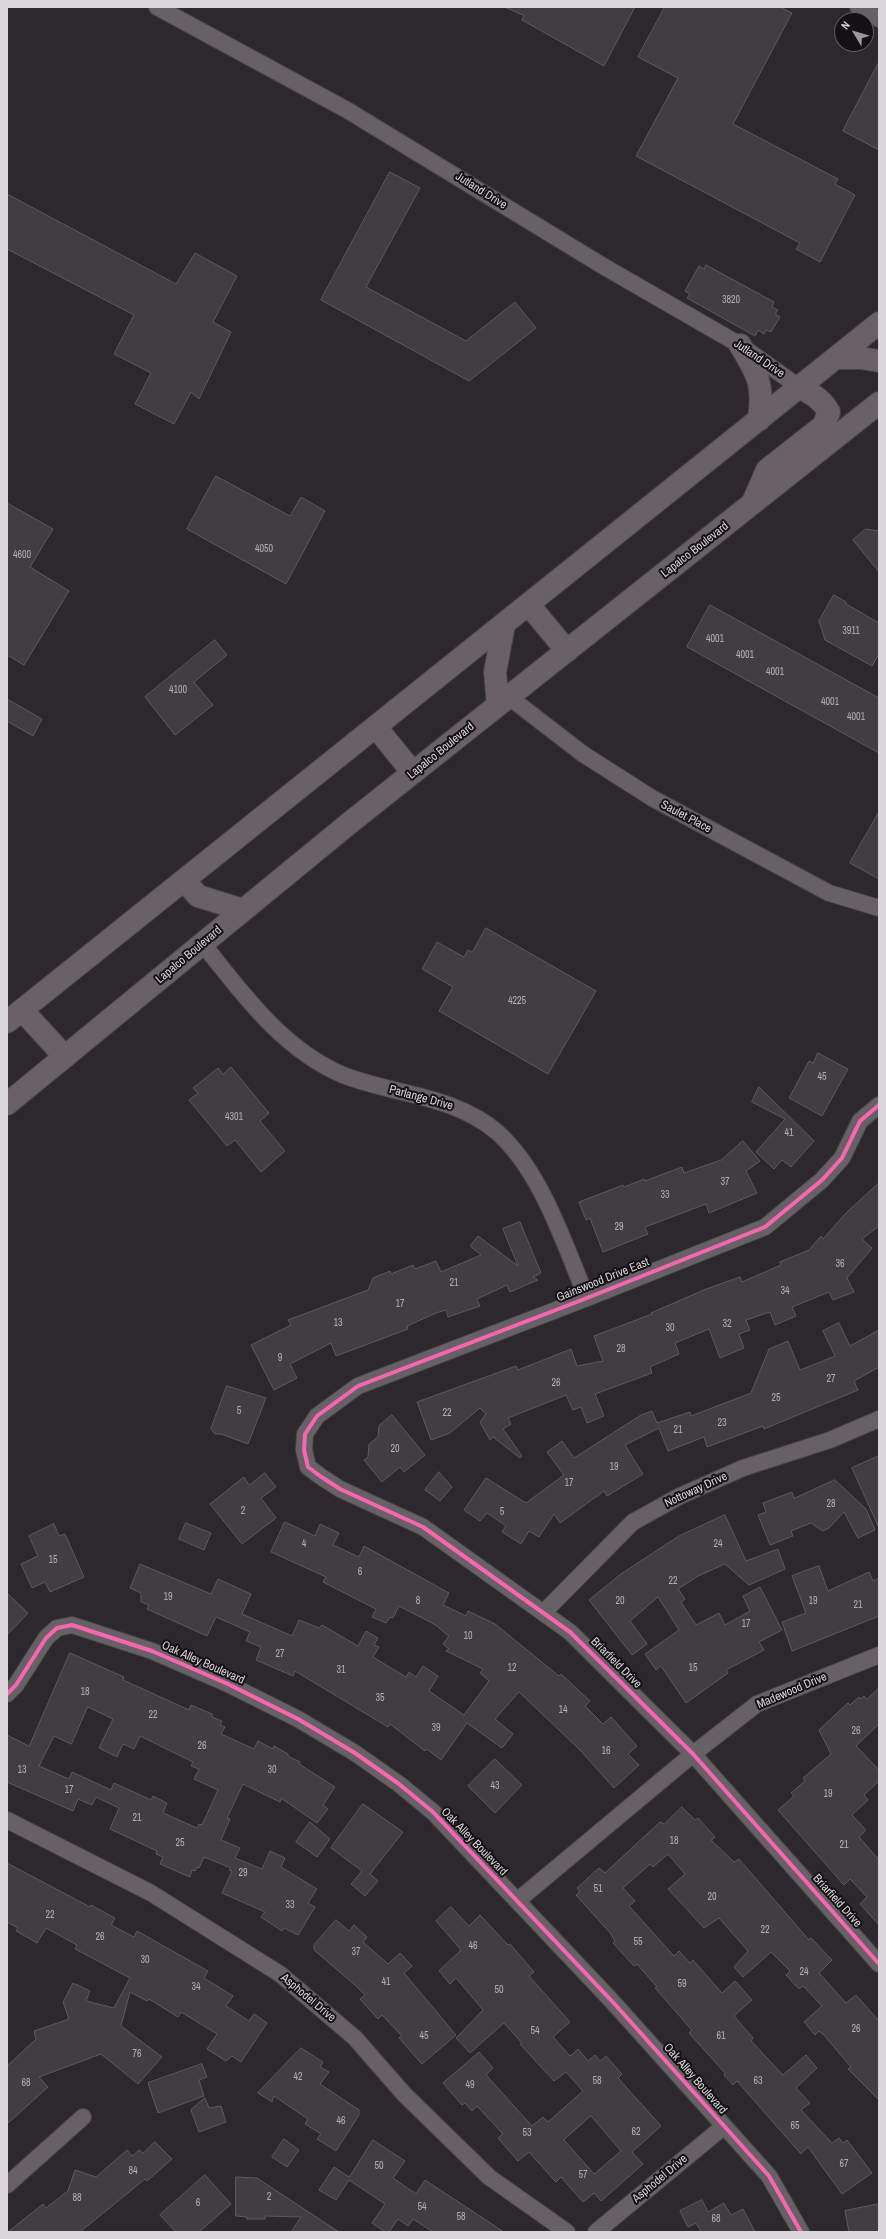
<!DOCTYPE html>
<html>
<head>
<meta charset="utf-8">
<style>
  body { margin:0 }
  #map { position:relative; width:886px; height:2239px; overflow:hidden; background:#2c282b; font-family:"Archivo Narrow",sans-serif }
  canvas { display:block }
  .frame { position:absolute; inset:0; border:8px solid #d9d5d9; pointer-events:none }
  .north { position:absolute; left:834px; top:12px; width:40px; height:40px; box-sizing:border-box; background:#131113; border:1px solid #625f62; border-radius:50%; rotate:308deg; font-size:11px; font-weight:700; line-height:16px; text-align:center; color:#d9d5d9 }
  .north::after { content:''; display:block; margin:auto; width:14px; height:18px; background:#9c989c; clip-path:polygon(50% 0,100% 100%,50% 72%,0 100%) }
</style>
</head>
<body>
<div id="map">
<canvas width="886" height="2239"></canvas>
<div class="frame"></div>
<div class="north">N</div>
</div>
<script>
const ctx = document.querySelector('canvas').getContext('2d');
ctx.lineJoin = 'round';
function paint(path, color) { ctx.fillStyle = color; ctx.fill(path, 'evenodd'); }
function trace(path, color, width, dash) { ctx.strokeStyle = color; ctx.lineWidth = width; ctx.lineCap = dash ? 'butt' : 'round'; ctx.setLineDash(dash || []); ctx.stroke(path); }
function label(font, color, halo, rows, align = 'center') {
  ctx.font = font + ' "Archivo Narrow",sans-serif'; ctx.lineWidth = 4; ctx.setLineDash([]); ctx.textBaseline = 'middle'; ctx.strokeStyle = halo; ctx.fillStyle = color; for (const [text, x, y, turn = 0] of rows) {
    ctx.save(); ctx.translate(x, y); ctx.rotate((+turn || 0) * Math.PI / 180); ctx.textAlign = isNaN(turn) ? turn : align; if (halo) ctx.strokeText(text, 0, 0); ctx.fillText(text, 0, 0); ctx.restore();
  }
}
const building = new Path2D(`
  M505 7H635L604 66 522 20 524 16Z
  M665 7H780L792 13 733 124 838 179 835 184 855 195 820 262 796 249 800 243 636 156 678 78 638 57Z
  M879 62V150L843 131Z
  M390 172 420 188 366 287 466 341 515 302 536 328 469 381 321 300Z
  M7 194 176 284 195 253 237 276 213 322 231 332 199 399 191 392 174 424 135 404 151 373 114 354 134 315 7 249Z
  M706 265 774 302 772 307 778 310 775 314 780 317 771 332 766 330 764 334 758 330 755 336 687 298 690 294 685 291 699 266 704 269Z
  M216 476 290 516 301 497 325 511 286 584 187 529Z
  M7 503 53 529 30 567 69 591 24 665 7 655Z
  M866 529 879 531V572L853 540Z
  M834 595 846 602V604L879 623V654L872 666 825 640 819 621Z
  M710 605 879 698V753L687 647Z
  M215 640 227 655 194 682 213 705 175 735 145 697Z
  M7 699 42 719 33 736 7 721Z
  M879 812V879L850 863Z
  M486 928 596 991 548 1074 439 1011 453 987 422 969 437 942 464 957 468 950 472 952Z
  M818 1053 848 1069 822 1116 789 1098 809 1061 813 1063Z
  M231 1067 269 1113 260 1121 285 1151 261 1172 235 1140 227 1146 189 1100 198 1093 193 1088 218 1068 223 1074Z
  M759 1087 814 1141 791 1167 782 1160 774 1169 756 1152 785 1119 752 1102Z
  M743 1141 760 1161 746 1171 757 1193 709 1213 706 1204 645 1227 648 1234 603 1252 590 1218 586 1220 579 1202 623 1185 624 1187 644 1179 645 1181 682 1167 684 1173 721 1160Z
  M879 1183V1226L862 1239 872 1248 847 1278 854 1292 833 1300 829 1292 792 1307 796 1316 775 1325 770 1312 746 1320 750 1330 739 1334 744 1348 720 1358 709 1329 675 1343 679 1354 650 1367 652 1373 595 1394 604 1416 587 1423 581 1407 573 1410 566 1395 508 1418 511 1424 503 1429 522 1456 520 1458 493 1437 490 1440 480 1422 486 1414 480 1408 450 1433 431 1440 417 1402 516 1366 518 1370 571 1349 577 1366 603 1361 594 1336 652 1314 651 1313 706 1289 740 1277 742 1282 781 1265 780 1262 809 1250 821 1236 823 1239 846 1213Z
  M520 1222 541 1273 533 1277 538 1280 510 1292 507 1285 477 1299 480 1306 448 1317 446 1310 436 1313 407 1326 408 1329 336 1356 331 1343 290 1364 297 1378 274 1390 251 1345 291 1325 288 1320 368 1290 373 1278 390 1271 391 1274 413 1265 415 1269 436 1261 441 1272 481 1255 470 1246 478 1236 518 1266 503 1229Z
  M839 1323 850 1346 879 1330V1367L854 1381 858 1390 764 1429 763 1426 707 1447 704 1437 668 1451 659 1428 625 1445 643 1474 607 1496 604 1491 560 1523 554 1514 539 1537 529 1531 521 1544 502 1532 506 1526 487 1513 480 1521 464 1510 486 1478 526 1503 564 1475 547 1452 562 1441 574 1458 641 1415 652 1411 657 1423 690 1412 691 1416 751 1393 769 1349 788 1341 800 1370 835 1356 823 1331Z
  M227 1386 266 1398 248 1444 221 1434H215L211 1429Z
  M392 1415 425 1455 404 1472 400 1467 382 1482 364 1460 368 1457 369 1444 378 1437 379 1426Z
  M879 1456V1528L852 1468Z
  M439 1472 452 1487 440 1501 425 1490Z
  M265 1473 276 1487 261 1498 276 1518 242 1544 210 1504 244 1477 249 1485Z
  M835 1480 866 1509 875 1530 858 1538 844 1512 829 1528 823 1531 811 1523 791 1531 793 1536 770 1545 758 1515 766 1512 763 1503 792 1492 794 1498Z
  M725 1515 746 1561 778 1549 785 1569 749 1585 725 1564 698 1576 678 1589 685 1599 681 1602 696 1625 719 1613 725 1625 750 1611 743 1596 760 1587 782 1630 759 1642 764 1650 726 1670 728 1673 686 1703 661 1666 656 1670 645 1654 679 1630 658 1597 630 1621 647 1644 632 1655 589 1600 621 1574 679 1536Z
  M285 1522 315 1536 320 1524 339 1533 333 1545 359 1557 364 1546 449 1593 443 1605 466 1616 468 1611 495 1624 559 1676 561 1674 590 1701 585 1706 603 1724 611 1717 637 1746 628 1754 639 1765 614 1788 579 1749 519 1692 495 1719 513 1734 502 1748 467 1723 441 1760 427 1749 425 1751 390 1724 388 1727 295 1671 293 1676 256 1660 261 1647 246 1641 250 1632 216 1617 207 1636 147 1609 149 1605 141 1602V1593L130 1588 140 1564 211 1594 218 1579 251 1594 242 1614 292 1636 299 1620 319 1628 322 1625 358 1646 366 1631 378 1638 374 1645 379 1647 373 1657 406 1677 409 1672 416 1677 423 1666 438 1676 429 1691 464 1715 489 1681 480 1673 483 1669 446 1651 449 1649 443 1644 449 1636 434 1624 399 1606 393 1618 390 1617 386 1623 372 1617 376 1609 323 1582 326 1577 271 1552Z
  M186 1523 211 1533 204 1550 179 1539Z
  M54 1524 59 1536 65 1534 84 1577 50 1592 45 1582 32 1588 21 1564 38 1556 29 1536Z
  M819 1566 828 1591 869 1572 873 1581 879 1578V1616L792 1651 782 1622 806 1613 792 1576Z
  M7 1593 28 1613 7 1635Z
  M70 1653 124 1677 123 1680 189 1710 191 1705 212 1714V1717L222 1721 220 1725 225 1727 221 1734 254 1749 258 1741 273 1749 274 1746 288 1754V1756L300 1762 299 1764 335 1787 323 1805 328 1809 317 1823 281 1798 280 1802 243 1784 227 1818 230 1819 221 1840 240 1848 235 1858 262 1869 270 1851 285 1858 281 1867 317 1889 308 1903 315 1907 298 1935 284 1928 282 1931 261 1917 265 1912 222 1893 232 1871 229 1870 231 1868 204 1857 199 1868 197 1867 195 1871 192 1870 190 1877 160 1864 163 1857 156 1854 157 1851 110 1829 119 1808 96 1797 92 1805 78 1799 73 1811 7 1782V1735L29 1746ZM88 1707 113 1719 99 1748 117 1757 123 1744 134 1749 140 1736 193 1762 191 1766 199 1769 194 1779 218 1790 202 1825 199 1824 197 1828 163 1813 167 1803 153 1796 151 1800 114 1783 111 1790 72 1772 69 1779 39 1766 54 1736 71 1744Z
  M879 1688V1724L856 1746 879 1770V1781L864 1795 868 1800 852 1815 866 1830 859 1837 879 1860V1925L860 1904 867 1897 850 1879 844 1885 778 1810 794 1796 791 1793 805 1781 803 1778 831 1754 819 1730 848 1703 850 1705 859 1697 861 1699 864 1696 867 1699Z
  M495 1759 522 1785 495 1813 468 1786Z
  M363 1804 403 1832 370 1874 378 1881 365 1896 351 1884 362 1871 331 1848Z
  M682 1807 695 1820 698 1818 715 1837 711 1840 734 1862 739 1859 809 1940 811 1938 832 1960 819 1973 846 2003 856 1995 879 2021V2100L848 2069 851 2067 823 2034 819 2031 815 2035 804 2022 822 2006 803 1986 799 1989 786 1975 790 1971 771 1952 743 1977 734 1967 748 1951 719 1918 704 1928 668 1889 685 1874 668 1854 653 1867 650 1864 623 1888 635 1901 629 1906 674 1956 679 1951 690 1963 693 1960 722 1993 735 1981 752 2000 734 2016 753 2038 751 2041 783 2075 806 2055 817 2068 796 2088 810 2103 801 2110 832 2143 839 2138 843 2143 847 2140 872 2173 842 2194 808 2147 801 2154 737 2081 733 2085 724 2075 725 2073 689 2033 692 2030 655 1988 657 1987 637 1964 634 1966 613 1943 615 1941 611 1934 576 1895 580 1892 577 1888 599 1868 605 1873 660 1822 664 1824Z
  M310 1822 330 1839 317 1857 296 1842Z
  M7 1863 90 1907 91 1905 115 1918 111 1925 134 1937 137 1931 208 1971 204 1978 233 1996 226 2006 249 2021 254 2014 267 2023 241 2062 232 2056 226 2061 207 2049 217 2034 181 2012 178 2017 149 1999 147 2001 130 1992 121 2026 162 2057 138 2084 101 2054 39 2077 48 2087 7 2124V2066L36 2039 34 2031 69 2019 63 2002 73 1983 90 1991 86 2001 114 2008 130 1978 75 1949 77 1945 46 1928 37 1943 16 1931 18 1928 7 1922Z
  M451 1907 469 1926 480 1915 508 1945 510 1944 534 1972 529 1976 570 2022 553 2037 570 2056 578 2049 588 2061 595 2055 600 2061 606 2056 622 2074 618 2078 661 2126 632 2152 643 2164 601 2201 594 2193 583 2202 561 2177 556 2182 529 2152 518 2161 498 2138 503 2134 477 2106 472 2111 465 2103 462 2105 443 2083 479 2052 493 2068 486 2075 532 2126 543 2117 548 2122 583 2091 566 2072 554 2081 520 2044 522 2043 504 2023 470 2053 456 2038 483 2010 456 1978 450 1984 439 1971 461 1950 436 1921ZM591 2116 621 2151 594 2174 564 2140Z
  M336 1920 349 1931 354 1925 367 1937 363 1942 388 1964 400 1953 412 1966 404 1973 456 2035 422 2064 399 2038 402 2036 382 2015 378 2019 360 1999 365 1995 355 1985 314 1950V1945Z
  M301 2048 323 2062 320 2067 329 2072 320 2084 359 2110V2115L336 2151 317 2139 321 2134 305 2124 308 2119 274 2096 272 2102 258 2093Z
  M202 2064 207 2077 199 2080 204 2096 158 2113 148 2083Z
  M205 2098 209 2108 221 2106 226 2122 199 2132 191 2110Z
  M284 2139 299 2150 287 2167 272 2157Z
  M373 2140 405 2161 393 2178 416 2194 425 2180 504 2232H433L413 2219 408 2226 398 2219 389 2232H385L372 2223 385 2204 349 2180 336 2200 319 2190 334 2167 349 2177Z
  M155 2142 172 2159 147 2181 145 2179 80 2232H8L43 2204 46 2208 68 2191 75 2170 96 2177 127 2150 132 2156 139 2150 143 2153Z
  M205 2175 231 2204 199 2232H176L160 2215Z
  M236 2177 257 2178 339 2232H291L301 2217 265 2216V2219H247V2217L236 2216Z
  M702 2200 708 2212 724 2203 731 2215 743 2209 755 2232H701L696 2223 688 2227 680 2211Z
  M879 2204V2232H849L845 2211Z`);
const minor = new Path2D(`
  M157 7 347 110 603 266 740 345 799 387
  M858 7 879 19
  M509 697 583 754 652 798 829 893 879 908
  M203 944C242 993 283 1050 343 1075 394 1095 454 1095 497 1132 542 1172 564 1244 587 1298
  M879 1105 860 1121 842 1158 822 1180 765 1227 587 1298 358 1386 317 1416 305 1434 304 1450 308 1467 320 1476 340 1489 423 1527 570 1632 693 1754 879 1964
  M544 1612 633 1522 680 1496 743 1468 830 1440 879 1419
  M7 1694 16 1685 46 1638 57 1628 72 1625 152 1651 228 1684 298 1719 355 1753 399 1784 433 1812 611 2000 769 2176 801 2232
  M7 1820 151 1893 280 1974 355 2038 404 2094 489 2177 567 2232
  M517 1901 693 1754 757 1704 879 1655
  M7 2185 83 2117
  M596 2232 723 2127`);
const primary = new Path2D(`
  M740 345C758 375 764 384 759 420
  M836 358H861L879 361
  M753 502 767 470 823 426 829 412C822 399 812 394 799 387
  M529 605 567 651
  M498 705 495 672 504 625
  M376 727 413 773
  M184 880 198 896 243 910
  M22 1010 65 1057
  M7 1022 879 323
  M7 1104 352 821 879 403`);
const cycleway = new Path2D(`
  M879 1105 860 1121 842 1158 822 1180 765 1227 587 1298 358 1386 317 1416 305 1434 304 1450 308 1467 320 1476 340 1489 423 1527 570 1632 693 1754 879 1964
  M7 1694 16 1685 46 1638 57 1628 72 1625 152 1651 228 1684 298 1719 355 1753 399 1784 433 1812 611 2000 769 2176 801 2232`);
const numberNames = [
  ["3820",731,300],
  ["4050",264,549],
  ["4600",22,555],
  ["3911",851,631],
  ["4001",715,639],
  ["4001",745,655],
  ["4001",775,672],
  ["4100",178,690],
  ["4001",830,702],
  ["4001",856,717],
  ["4225",517,1001],
  ["45",822,1077],
  ["4301",234,1117],
  ["41",789,1133],
  ["37",725,1182],
  ["33",665,1195],
  ["29",619,1227],
  ["36",840,1264],
  ["21",454,1283],
  ["34",785,1291],
  ["17",400,1304],
  ["13",338,1323],
  ["32",727,1324],
  ["30",670,1328],
  ["28",621,1349],
  ["9",280,1358],
  ["27",831,1379],
  ["26",556,1383],
  ["25",776,1398],
  ["5",239,1411],
  ["22",447,1413],
  ["23",722,1423],
  ["21",678,1430],
  ["20",395,1449],
  ["19",614,1467],
  ["17",569,1483],
  ["28",831,1504],
  ["2",243,1511],
  ["5",502,1512],
  ["4",304,1544],
  ["24",718,1544],
  ["15",53,1560],
  ["6",360,1572],
  ["22",673,1581],
  ["19",168,1597],
  ["8",418,1601],
  ["20",620,1601],
  ["19",813,1601],
  ["21",858,1605],
  ["17",746,1624],
  ["10",468,1636],
  ["27",280,1654],
  ["12",512,1668],
  ["15",693,1668],
  ["31",341,1670],
  ["18",85,1692],
  ["35",380,1698],
  ["14",563,1710],
  ["22",153,1715],
  ["39",436,1728],
  ["26",856,1731],
  ["26",202,1746],
  ["16",606,1751],
  ["13",22,1770],
  ["30",272,1770],
  ["43",495,1786],
  ["17",69,1790],
  ["19",828,1794],
  ["21",137,1818],
  ["18",674,1841],
  ["25",180,1843],
  ["21",844,1845],
  ["29",243,1873],
  ["51",598,1889],
  ["20",712,1897],
  ["33",290,1905],
  ["22",50,1915],
  ["22",765,1930],
  ["26",100,1937],
  ["55",638,1942],
  ["46",473,1946],
  ["37",356,1952],
  ["30",145,1960],
  ["24",804,1972],
  ["41",386,1982],
  ["59",682,1984],
  ["34",196,1987],
  ["50",499,1990],
  ["26",856,2029],
  ["54",535,2031],
  ["45",424,2036],
  ["61",721,2036],
  ["76",137,2054],
  ["42",298,2077],
  ["58",597,2081],
  ["63",758,2081],
  ["68",26,2083],
  ["49",470,2085],
  ["46",341,2121],
  ["65",795,2126],
  ["62",636,2132],
  ["53",527,2133],
  ["67",844,2164],
  ["50",379,2166],
  ["84",133,2171],
  ["57",583,2175],
  ["2",269,2197],
  ["88",77,2198],
  ["6",198,2203],
  ["54",422,2207],
  ["58",461,2217],
  ["68",716,2219]
];
const streetNames = [
  ["Jutland Drive",481,191,32],
  ["Jutland Drive",759,359,34],
  ["Lapalco Boulevard",695,550,-38],
  ["Lapalco Boulevard",441,751,-39],
  ["Saulet Place",686,817,28],
  ["Lapalco Boulevard",189,955,-40],
  ["Parlange Drive",421,1098,15],
  ["Gainswood Drive East",603,1280,-22],
  ["Nottoway Drive",696,1490,-25],
  ["Oak Alley Boulevard",203,1663,24],
  ["Briarfield Drive",616,1663,45],
  ["Madewood Drive",792,1691,-23],
  ["Oak Alley Boulevard",474,1842,46],
  ["Briarfield Drive",837,1901,48],
  ["Asphodel Drive",308,1998,40],
  ["Oak Alley Boulevard",695,2079,49],
  ["Asphodel Drive",660,2179,-40]
];
paint(building, '#413d40');
trace(building, '#5e5b5d', 1);
trace(minor, '#474547', 18);
trace(primary, '#474547', 24);
trace(minor, '#686067', 16);
trace(primary, '#696068', 22);
trace(cycleway, '#f766af', 4);
label('10px', '#b3afb3', null, numberNames);
label('12px', '#d9d5d9', '#131113', streetNames);
</script>
</body>
</html>
